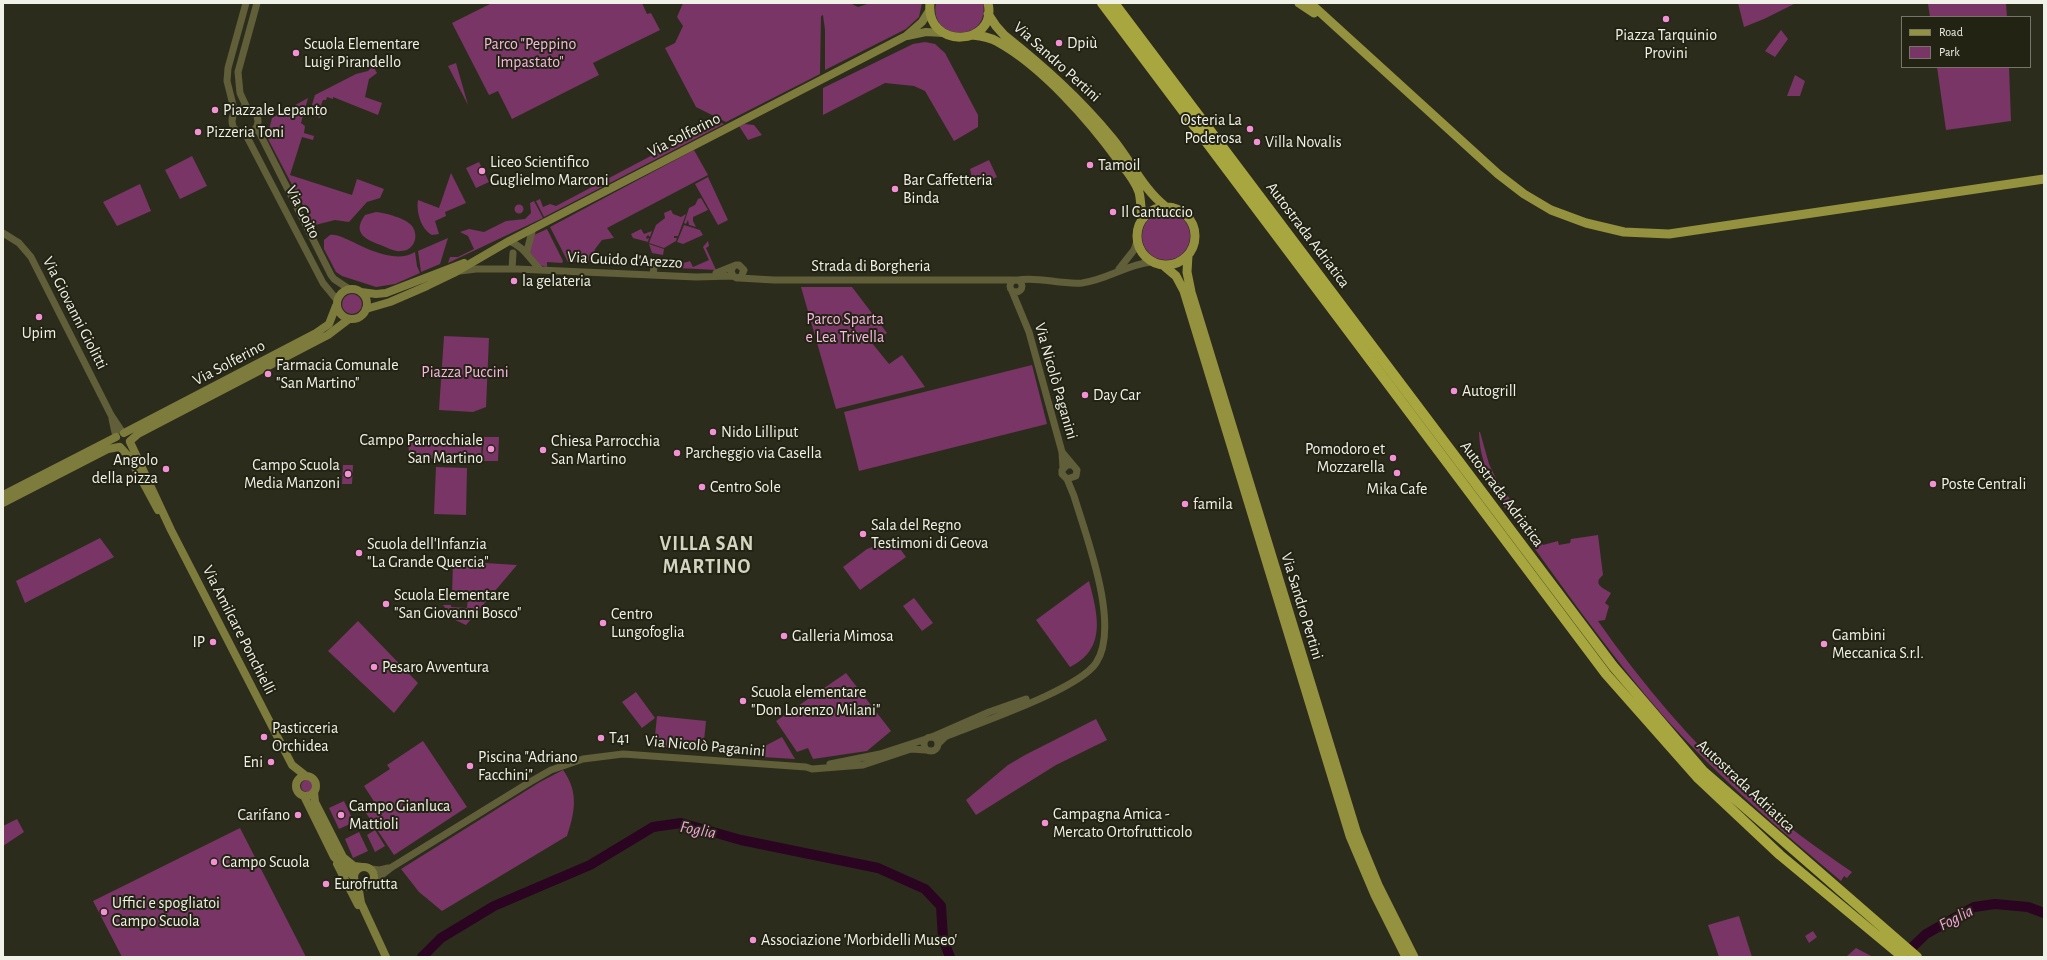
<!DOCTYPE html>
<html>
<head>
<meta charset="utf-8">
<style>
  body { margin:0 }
  #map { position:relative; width:2047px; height:960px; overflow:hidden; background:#2c2c1d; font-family:"Alegreya Sans",sans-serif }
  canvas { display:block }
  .frame { position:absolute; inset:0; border:4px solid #f0f1e7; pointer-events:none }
  .legend { position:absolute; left:1901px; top:16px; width:130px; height:52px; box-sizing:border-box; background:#232314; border:1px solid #757568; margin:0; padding:5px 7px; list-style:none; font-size:12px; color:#f0f1e7 }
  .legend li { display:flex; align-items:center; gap:8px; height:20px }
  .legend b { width:20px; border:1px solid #757568 }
</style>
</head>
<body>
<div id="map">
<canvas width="2047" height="960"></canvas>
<div class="frame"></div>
<ul class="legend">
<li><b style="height:5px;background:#94923e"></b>Road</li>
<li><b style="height:11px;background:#783565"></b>Park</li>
</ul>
</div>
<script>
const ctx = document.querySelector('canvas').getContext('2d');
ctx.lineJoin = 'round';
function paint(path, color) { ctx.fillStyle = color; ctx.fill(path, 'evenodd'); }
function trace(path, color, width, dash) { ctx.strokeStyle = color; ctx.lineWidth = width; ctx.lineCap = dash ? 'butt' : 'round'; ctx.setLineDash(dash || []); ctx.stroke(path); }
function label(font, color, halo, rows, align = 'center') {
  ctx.font = font + ' "Alegreya Sans",sans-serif'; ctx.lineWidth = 4; ctx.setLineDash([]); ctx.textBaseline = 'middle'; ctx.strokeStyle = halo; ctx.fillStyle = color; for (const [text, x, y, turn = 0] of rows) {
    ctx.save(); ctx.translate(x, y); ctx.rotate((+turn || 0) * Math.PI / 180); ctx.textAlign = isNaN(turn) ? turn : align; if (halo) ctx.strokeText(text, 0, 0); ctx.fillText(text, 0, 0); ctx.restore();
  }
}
const green = new Path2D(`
  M492 3H642L647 14 651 13 660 30 593 63 599 75 512 119 498 91 489 95 452 23Z
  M683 3H850L858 7 870 3H922L919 17 906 29 825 70V30L823 15 821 16 820 74 726 122 696 107 665 48 675 43 683 26 677 17Z
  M936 3H983C991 43 928 42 936 3Z
  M1738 3H1796L1764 19 1744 27Z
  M1938 3H2006L2007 17H1930L1928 4Z
  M1781 30 1788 39 1775 57 1765 51Z
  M925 42 935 44 945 53 978 115V127L954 141 925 91 914 86 885 83 823 115V88L913 44Z
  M456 63 468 105 448 66Z
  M373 66 377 73 369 79 365 97 382 103 378 115 333 97V99L327 97 326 100H323L321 105 324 106 320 118 309 114 315 95 356 74 368 71Z
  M1937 67H2009L2011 121 1946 130Z
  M1795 75 1805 81 1800 96H1787Z
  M308 98 301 123 305 126 304 133 314 136 313 140 302 137 290 175 352 195 357 179 384 189 380 198 367 202 349 222 335 220 315 225 314 221H311L267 137 272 118Z
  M717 121 724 124 544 217 536 201 540 199 543 207 550 204 556 206Z
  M745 124 754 125 762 135 748 140 739 126Z
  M694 150 708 175 607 228 614 238 602 240 595 249 592 262H568L550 227Z
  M192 156 207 186 180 199 165 170Z
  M989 160 997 177 974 187 970 169Z
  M479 162 489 182 476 188 466 168Z
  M451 173 466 203 445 212 446 216 435 221 439 234 432 235C421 229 416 212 418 200L439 208Z
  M708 177 728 220 718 225 695 184Z
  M140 184 151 211 117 226 103 202Z
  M701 198 708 210 693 217V221L696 227 689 225 688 220 686 224 684 223 689 208 695 205 698 199Z
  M534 201 543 218 448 263 450 257H458L474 249 468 236 460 232 469 229 484 232 506 221 525 219 531 213 530 203Z
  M514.5 209a4.5 4.5 0 1 1 9 0a4.5 4.5 0 1 1-9 0Z
  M671 210 673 214 681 217 686 214 678 236H674V238H677L676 241 664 248 649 243 656 225 665 218 664 213Z
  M1142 236a24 24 0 1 1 48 0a24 24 0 1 1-48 0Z
  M376 212C385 213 406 218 412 226 420 237 413 251 401 251 395 252 388 248 383 246 367 240 351 234 365 215Z
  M684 225 700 230 703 235 683 244 677 242Z
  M547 229 563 261 562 263 547 262V267C527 263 527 250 534 235Z
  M641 229 644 234 652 231 650 237 648 235 646 237 647 239 649 238 648 242 633 238 631 234Z
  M330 235C338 234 345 239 353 242 371 251 397 263 415 252L417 266 420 273 395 284 376 287 342 276 336 272 324 249V240Z
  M448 238 440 264 421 272 418 251Z
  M708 241 709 246 706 248 716 270 659 267C662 263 681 265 690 261L693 267 709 260 703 247Z
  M649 244 664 249 663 255 652 253Z
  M801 287H852L887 333 872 343 889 364 902 355 925 387 836 409Z
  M342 304a10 10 0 1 1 20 0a10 10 0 1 1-20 0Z
  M444 336 489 338 486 407 473 412 439 410Z
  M1032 365 1047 424 859 471 844 412Z
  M1479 432H1480L1489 464 1497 481 1543 545 1558 541 1559 545 1570 543 1571 539 1598 535 1603 575C1592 584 1603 588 1611 593L1605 603 1609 606 1605 620 1598 621C1642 684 1693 744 1750 795 1782 823 1817 848 1852 872L1847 878 1844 876 1841 881C1780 830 1719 778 1666 719 1607 652 1556 577 1503 505L1504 502C1489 477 1480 461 1479 432Z
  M408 435 482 437 481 460 413 458 409 455Z
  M484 437H499L498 461H482Z
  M343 465H353L352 484H342Z
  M436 467 467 468 466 515 434 514Z
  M100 538 114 557 25 603 16 581Z
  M893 539 906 557 860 590 843 567 867 549Z
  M453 561 517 565 466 625 453 619 443 605H451V607L467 608 468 595H452Z
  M1089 581C1098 615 1107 649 1070 667L1036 620Z
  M914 598 933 623 922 631 903 606Z
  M358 621 418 683 394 713 328 651Z
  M846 673 891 731 867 751 813 759 808 748 797 752 776 721Z
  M636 692 655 718 642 728 622 702Z
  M657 716 706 721 703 751 654 746Z
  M1096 719 1107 740 1056 765 976 815 966 800 1008 765 1025 755Z
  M782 737 795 759 746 756Z
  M423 741 467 807 394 855 364 810 375 803 364 786 390 769 387 765Z
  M563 770C579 792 575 812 567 836L442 911 419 892 401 869 540 782Z
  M301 786a6 6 0 1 1 12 0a6 6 0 1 1-12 0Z
  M344 801 354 822 339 829 329 808Z
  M17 819 24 832 3 846V826Z
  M240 828 306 957H122L93 901Z
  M375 830 385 846 375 852 367 835Z
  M359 832 368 851 353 858 345 839Z
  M1739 916 1752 957H1719L1708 925Z
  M1813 931 1817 937 1809 943 1805 936Z
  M1856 948 1873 957H1846Z`);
const river = new Path2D(`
  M1903 956 1926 934 1974 907 1995 904 2028 907 2044 913
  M422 957 441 938 494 906 590 865 653 827 681 823 741 840 878 868 925 889 941 906 943 939 950 957`);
const tertiary = new Path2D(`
  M232 121a13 13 0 1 1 26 0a13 13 0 1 1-26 0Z
  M247 108 240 93 238 72 257 3
  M235 113 227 81 228 68 246 3
  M257 128 331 275 334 279 349 289
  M246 135 323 283 337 300
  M3 233 19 243 31 257 111 415 123 433
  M509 241C525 247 529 259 541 270
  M527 251 533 228
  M512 269 513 253
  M1119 269 1134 250 1137 241
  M460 271 476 269H517L696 277 733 276
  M716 273 736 265H739L744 270 741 277 737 278 733 276 731 271 733 267
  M653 275 654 267
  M739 278 774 280H1013
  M1010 286a6 6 0 1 1 12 0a6 6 0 1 1-12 0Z
  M1018 280C1037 276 1061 285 1082 283 1107 280 1127 264 1152 262
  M1012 291 1029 332 1062 452 1063 468
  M112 419 116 437
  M1062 452 1077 470 1076 476 1067 479 1062 474V470L1067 465H1072
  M924 744a7 7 0 1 1 14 0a7 7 0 1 1-14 0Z
  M932 737 989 712 1026 699
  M938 744 945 737C978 723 1078 690 1096 663 1121 626 1086 536 1074 496L1067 479
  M830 764 880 754 926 739
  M371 869 380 870 388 868
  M374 881 392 867 530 782 551 770 583 759 623 754 806 767 812 769 863 765 911 749 926 750`);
const secondary = new Path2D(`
  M907 36 926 32 943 33
  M337 304a15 15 0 1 1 30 0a15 15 0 1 1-30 0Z
  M361 292 376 294 386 293 464 263
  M366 309 390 302 427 286 454 273 509 241 906 36 922 22 929 11
  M124 433 316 333 329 324 336 306
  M130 441 138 434 328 335 349 319
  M130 442 171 530 292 765 306 776
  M120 447 130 458 158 510
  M3 495 116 437
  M3 503 108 449 119 447
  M296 786a10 10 0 1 1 20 0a10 10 0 1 1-20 0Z
  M314 792 315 802 343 857 354 866 362 867
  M304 796 334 857 354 877
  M337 864 358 905
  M354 877a10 10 0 1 1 20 0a10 10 0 1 1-20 0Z
  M358 885 361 903 386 957`);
const primary = new Path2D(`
  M930 3C925 50 998 47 988 3
  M1299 3 1314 13
  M1310 3 1498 174 1524 194 1551 210 1586 223 1624 232 1669 234 2044 179
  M988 14 996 26 1004 35C1044 67 1079 98 1112 138 1131 161 1142 188 1166 207
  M972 35C981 36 990 37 998 42 1042 66 1090 121 1119 161 1126 170 1135 180 1139 192 1141 200 1141 210 1142 219
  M1137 236a29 29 0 1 1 58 0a29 29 0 1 1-58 0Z
  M1188 255 1187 272 1191 292 1357 834 1378 885 1414 957
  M1163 265 1176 276 1184 291 1350 836 1375 895 1406 957`);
const motorway = new Path2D(`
  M1102 3 1606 674 1697 777 1780 855 1903 957
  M1114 3 1613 666 1703 771 1917 957`);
const markers = [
  [1666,19,4,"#f391d5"],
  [1059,43,4,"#f391d5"],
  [296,53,4,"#f391d5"],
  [215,110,4,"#f391d5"],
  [1250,129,4,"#f391d5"],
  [198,132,4,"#f391d5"],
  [1257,142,4,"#f391d5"],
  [1090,165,4,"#f391d5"],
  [482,171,4,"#f391d5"],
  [895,189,4,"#f391d5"],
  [1113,212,4,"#f391d5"],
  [514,281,4,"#f391d5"],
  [39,317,4,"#f391d5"],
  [268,374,4,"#f391d5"],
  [1454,391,4,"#f391d5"],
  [1085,395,4,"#f391d5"],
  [713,432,4,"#f391d5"],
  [491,449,4,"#f391d5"],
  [543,450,4,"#f391d5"],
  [677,453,4,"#f391d5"],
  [1393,458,4,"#f391d5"],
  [166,469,4,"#f391d5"],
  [1397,473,4,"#f391d5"],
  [348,474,4,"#f391d5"],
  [1933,484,4,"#f391d5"],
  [702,487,4,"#f391d5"],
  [1185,504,4,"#f391d5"],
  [863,534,4,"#f391d5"],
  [359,553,4,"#f391d5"],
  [386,604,4,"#f391d5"],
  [603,623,4,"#f391d5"],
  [784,636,4,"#f391d5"],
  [213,642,4,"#f391d5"],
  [1824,644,4,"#f391d5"],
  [374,667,4,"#f391d5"],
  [743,701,4,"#f391d5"],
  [264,737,4,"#f391d5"],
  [601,738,4,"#f391d5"],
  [271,762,4,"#f391d5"],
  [470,766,4,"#f391d5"],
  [298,815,4,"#f391d5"],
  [341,815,4,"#f391d5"],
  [1045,823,4,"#f391d5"],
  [214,862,4,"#f391d5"],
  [326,884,4,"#f391d5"],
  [104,912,4,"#f391d5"],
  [753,940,4,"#f391d5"]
];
const poiNames = [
  ["Piazza Tarquinio",1666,35,"center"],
  ["Provini",1666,53,"center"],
  ["Dpiù",1067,43],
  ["Scuola Elementare",304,44],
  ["Luigi Pirandello",304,62],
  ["Piazzale Lepanto",223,110],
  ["Osteria La",1242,120,"right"],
  ["Poderosa",1242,138,"right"],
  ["Pizzeria Toni",206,132],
  ["Villa Novalis",1265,142],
  ["Liceo Scientifico",490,162],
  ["Guglielmo Marconi",490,180],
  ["Tamoil",1098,165],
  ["Bar Caffetteria",903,180],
  ["Binda",903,198],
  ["Il Cantuccio",1121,212],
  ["la gelateria",522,281],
  ["Upim",39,333,"center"],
  ["Farmacia Comunale",276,365],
  ["\"San Martino\"",276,383],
  ["Autogrill",1462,391],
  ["Day Car",1093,395],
  ["Nido Lilliput",721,432],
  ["Campo Parrocchiale",483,440,"right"],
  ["San Martino",483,458,"right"],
  ["Chiesa Parrocchia",551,441],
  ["San Martino",551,459],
  ["Pomodoro et",1385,449,"right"],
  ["Mozzarella",1385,467,"right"],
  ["Parcheggio via Casella",685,453],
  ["Angolo",158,460,"right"],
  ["della pizza",158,478,"right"],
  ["Campo Scuola",340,465,"right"],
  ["Media Manzoni",340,483,"right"],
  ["Poste Centrali",1941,484],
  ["Centro Sole",710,487],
  ["Mika Cafe",1397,489,"center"],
  ["famila",1193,504],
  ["Sala del Regno",871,525],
  ["Testimoni di Geova",871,543],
  ["Scuola dell'Infanzia",367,544],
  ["\"La Grande Quercia\"",367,562],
  ["Scuola Elementare",394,595],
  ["\"San Giovanni Bosco\"",394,613],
  ["Centro",611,614],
  ["Lungofoglia",611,632],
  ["Gambini",1832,635],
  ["Meccanica S.r.l.",1832,653],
  ["Galleria Mimosa",792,636],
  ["IP",205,642,"right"],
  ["Pesaro Avventura",382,667],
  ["Scuola elementare",751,692],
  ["\"Don Lorenzo Milani\"",751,710],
  ["Pasticceria",272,728],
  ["Orchidea",272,746],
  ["T41",609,738],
  ["Piscina \"Adriano",478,757],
  ["Facchini\"",478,775],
  ["Eni",263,762,"right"],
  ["Campo Gianluca",349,806],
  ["Mattioli",349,824],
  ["Campagna Amica -",1053,814],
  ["Mercato Ortofrutticolo",1053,832],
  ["Carifano",290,815,"right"],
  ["Campo Scuola",222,862],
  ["Eurofrutta",334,884],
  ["Uffici e spogliatoi",112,903],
  ["Campo Scuola",112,921],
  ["Associazione 'Morbidelli Museo'",761,940]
];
const parkNames = [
  ["Parco \"Peppino",530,44],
  ["Impastato\"",530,62],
  ["Parco Sparta",845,319],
  ["e Lea Trivella",845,337],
  ["Piazza Puccini",465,372]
];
const streetNames = [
  ["Via Sandro Pertini",1057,62,42],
  ["Via Solferino",684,135,-27],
  ["Via Goito",303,212,63],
  ["Autostrada Adriatica",1308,235,53],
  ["Via Guido d'Arezzo",625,260,3],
  ["Strada di Borgheria",871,266],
  ["Via Giovanni Giolitti",75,313,63],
  ["Via Solferino",229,363,-28],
  ["Via Nicolò Paganini",1056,381,74],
  ["Autostrada Adriatica",1502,494,53],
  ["Via Sandro Pertini",1302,606,73],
  ["Via Amilcare Ponchielli",239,630,63],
  ["Via Nicolò Paganini",705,746,5],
  ["Autostrada Adriatica",1746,786,43]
];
const waterNames = [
  ["Foglia",698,830,11],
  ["Foglia",1956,918,-27]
];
const districtNames = [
  ["VILLA SAN",707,544],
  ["MARTINO",707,567]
];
paint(green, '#783565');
trace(river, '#2a0421', 10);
trace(tertiary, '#605f39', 7);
trace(secondary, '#7d7c3d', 8);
trace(primary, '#94923e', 9);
trace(motorway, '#a8a63e', 10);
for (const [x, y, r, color] of markers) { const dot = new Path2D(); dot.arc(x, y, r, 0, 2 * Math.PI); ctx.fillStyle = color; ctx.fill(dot); trace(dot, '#232314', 1.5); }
label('16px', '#f0f1e7', '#232314', poiNames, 'left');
label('16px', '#f7b7e2', '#232314', parkNames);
label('16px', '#f0f1e7', '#232314', streetNames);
label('italic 17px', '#f7a2dd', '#232314', waterNames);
ctx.letterSpacing = '1px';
label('bold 20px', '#d4d5c1', '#232314', districtNames);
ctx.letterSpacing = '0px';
</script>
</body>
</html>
